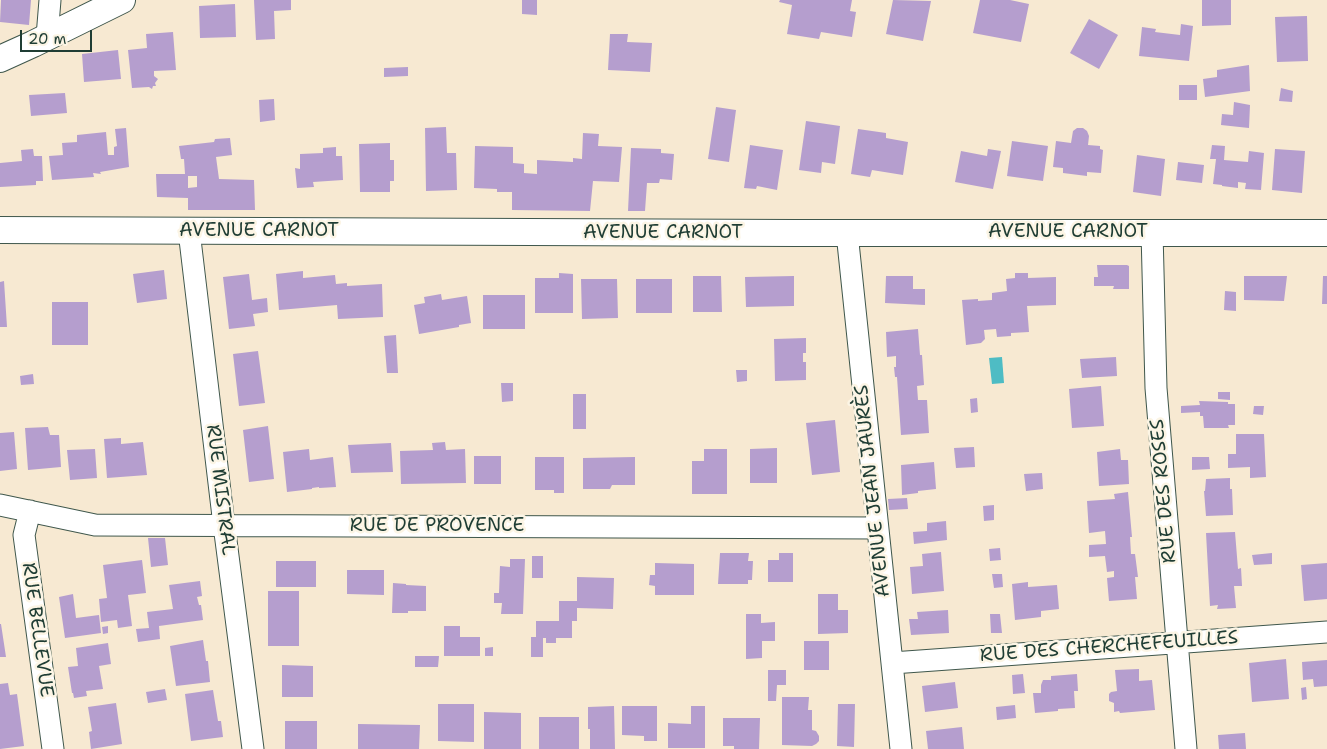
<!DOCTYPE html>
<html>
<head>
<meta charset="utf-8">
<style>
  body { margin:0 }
  #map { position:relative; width:1327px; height:749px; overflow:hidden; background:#f7e9d2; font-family:"Shantell Sans",sans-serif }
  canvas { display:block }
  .scale { position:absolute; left:20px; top:30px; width:72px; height:22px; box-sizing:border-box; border:2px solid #1f3d34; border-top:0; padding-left:6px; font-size:15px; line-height:18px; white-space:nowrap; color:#1f3d34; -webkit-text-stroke:4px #fcf5e5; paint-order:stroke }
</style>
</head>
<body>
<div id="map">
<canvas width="1327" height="749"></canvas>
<div class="scale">20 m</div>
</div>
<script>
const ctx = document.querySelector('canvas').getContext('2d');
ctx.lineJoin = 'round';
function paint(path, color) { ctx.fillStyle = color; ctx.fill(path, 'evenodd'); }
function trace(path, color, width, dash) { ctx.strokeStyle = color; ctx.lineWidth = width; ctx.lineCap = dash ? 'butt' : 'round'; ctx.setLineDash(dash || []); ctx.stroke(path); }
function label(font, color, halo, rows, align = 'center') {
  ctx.font = font + ' "Shantell Sans",sans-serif'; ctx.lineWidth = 5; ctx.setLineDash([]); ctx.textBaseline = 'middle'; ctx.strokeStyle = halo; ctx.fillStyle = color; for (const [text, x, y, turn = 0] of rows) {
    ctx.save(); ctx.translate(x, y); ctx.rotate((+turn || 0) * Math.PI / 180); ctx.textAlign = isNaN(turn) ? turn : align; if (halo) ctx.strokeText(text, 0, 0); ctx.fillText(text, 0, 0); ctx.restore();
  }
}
const water = new Path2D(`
  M1002 357 1004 383 992 384 989 358Z`);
const building = new Path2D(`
  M1 0H31L29 25 0 22Z
  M254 0H291V10L274 11 275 39 256 40Z
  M522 0H537V15L522 14Z
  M780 0H852L850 11 856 12 852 37 821 32 819 39 787 34 792 5 779 2Z
  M893 0 931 1 923 41 886 34Z
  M980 0H1010L1029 4 1021 42 973 33Z
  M1202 0H1231V25L1202 26Z
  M235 4 236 37 200 38 199 6Z
  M1307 16 1308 61 1277 62 1275 17Z
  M1089 19 1118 35 1099 69 1070 53Z
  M1181 24 1193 26 1189 61 1139 56 1142 27 1156 29 1155 32 1180 35Z
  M173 32 176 70 154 71V76L158 79 155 83 156 86H153L152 89 149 87 132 88 128 50 147 48 146 34Z
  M610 34H628L627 42 652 43 650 72 608 70Z
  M118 50 121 79 84 82 82 54Z
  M1249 65 1250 91 1205 97 1203 79 1217 77V70Z
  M408 67V76L384 77V68Z
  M1179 85H1197V100H1179Z
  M1281 88 1293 91 1292 102 1279 101Z
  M65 93 67 113 31 116 29 95Z
  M274 99 275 120 260 122 259 100Z
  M1234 102 1250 105 1249 128 1221 125 1222 114 1233 115Z
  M716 107 736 110 729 162 708 159Z
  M806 121 840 126 835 164 822 162 821 173 799 170Z
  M446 127 447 153H456L457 190 426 191 425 128Z
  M126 128 129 167 100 172 101 174 93 173 94 177 52 180 49 156 63 155 62 143 77 142V135L106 132 108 155H114V147L117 146 115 129Z
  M1077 128H1083L1087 131 1089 136 1088 145 1100 146V149L1103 150 1101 173 1087 172V176L1063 173V168L1053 167 1056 141 1071 143 1073 131Z
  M858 129 886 133V138L908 142 903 175 872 170 870 177 851 174Z
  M583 133 599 134 598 146 622 147 619 182 593 181 590 211 512 210V192H497V189L474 188 475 146 513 147V163L524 164V173L537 174V160L573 162V158L582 159Z
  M230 138 232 155 216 157 219 179 254 180 255 210H188V198L157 197 156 174H185L184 159H181L179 146 214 142 215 139ZM188 176H197V187L188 188Z
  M1012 141 1048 146 1043 181 1007 176Z
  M390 143V160H394V181H390V192H360L359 144Z
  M750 145 783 150 777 190 757 186 756 189 744 188Z
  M1212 145 1225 146 1224 160 1248 162 1249 151 1264 153 1261 190 1245 189 1246 183 1238 182V188L1222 186V185L1213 184 1216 159H1210Z
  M336 147V156H342L343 180 313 182 314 187 297 188 295 168 300 169V154L323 153V148Z
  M631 148 661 149V153L674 154 672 180 660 179 659 183H647L645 211H628Z
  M33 149 34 156H42L43 181H36V185L0 187V163L22 161 21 150Z
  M988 149 1001 151 993 189 955 182 961 151 987 156Z
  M1275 149 1305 151 1302 193 1272 190Z
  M1137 155 1165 159 1161 196 1133 192Z
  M1178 162 1204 165 1202 183 1176 180Z
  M1097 265H1127L1129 266V289H1113L1114 286H1094V277H1098Z
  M164 270 167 299 137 303 133 274Z
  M303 271V278L335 275 336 284 347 283V286L382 284 383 317 338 319 337 305 279 310 276 274Z
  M559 273 573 274V313H535V278H559Z
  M1015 273H1028V278L1056 277V305L1027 306 1029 332 1011 333V336L997 337 996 329 984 330 985 339 981 343 966 345 962 300 978 299V301L992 300V293L1007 291 1006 279 1015 278Z
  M249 274 252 300 267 298 268 312 253 314 255 326 229 329 223 277Z
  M693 276H721L722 312H693Z
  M794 276V306L746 307 745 277Z
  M886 276H913V289H925V305L885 303Z
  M1244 276H1287L1284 301 1244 300Z
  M1323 276H1327V304H1322Z
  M581 279H617L618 318 582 319Z
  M636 279H672V313H636Z
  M4 281 7 327H0V282Z
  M1225 291 1236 292V311L1224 310Z
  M441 294 442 300 467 296 471 323 459 325V327L419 334 414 305 425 303 424 297Z
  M483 295H525V329H483Z
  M52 302H88V345H52Z
  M918 329 920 355H922L924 385 917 386 918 400H927L929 433 901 435 897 377H895L894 367H896V356L887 357 886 332Z
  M396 335 398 373H387L384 336Z
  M806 338V353H803V362H806V380L775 381 774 339Z
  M258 351 265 403 239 406 233 354Z
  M1116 357 1117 376 1082 378 1080 359Z
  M736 370H747V381L737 382Z
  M33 374 34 384 21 385 20 376Z
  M501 383H513V401L502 402Z
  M1101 386 1104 426 1072 428 1069 389Z
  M1218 392H1230V400L1218 399Z
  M573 394H586V429H573Z
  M977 398 978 412 971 413 970 399Z
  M1199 401 1228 402V404H1235V425H1228L1229 428H1204L1203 416H1200V412L1181 413V406L1200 405Z
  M1254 406H1264L1263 415 1253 414Z
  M835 420 840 472 812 475 806 423Z
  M268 426 274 479 249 482 243 430Z
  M48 427 50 435H59L61 467 28 470 25 428Z
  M14 432 17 469 0 471V433Z
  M1236 434H1264L1266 477 1250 478V467L1228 468V454H1236Z
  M121 438V444L143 442 147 475 107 478 104 439Z
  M445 442 446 450 465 449 466 483 401 484 400 451 433 450 432 443Z
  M391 443 393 472 351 473 348 445Z
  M974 447 975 467 956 468 954 448Z
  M777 448V483H750V449Z
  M95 449 97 478 70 480 67 450Z
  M309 449 310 460 333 457 336 487 319 488V487L312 488V489L287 492 283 452Z
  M704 449H727V494H692V461H704Z
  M1120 449 1121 460H1128L1129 484 1099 486 1097 452Z
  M474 456H501V484H474Z
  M535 457H564V493H554V490H535Z
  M635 457V485H612L610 489H583V458Z
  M1192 457H1209L1210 469 1192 470Z
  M934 462 936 489 918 491V493L902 495 901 465Z
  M1042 473 1043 489 1026 491 1024 474Z
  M1230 478V489H1232L1233 515 1206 516 1204 491H1205L1206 479Z
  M1128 492 1132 537H1130L1131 554H1135L1138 577H1135L1137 599 1109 601 1107 578 1114 577V571L1107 572 1105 556 1089 557V545L1106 544 1105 531 1089 533 1087 501 1115 499 1114 494Z
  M907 498 908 509 889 510 888 499Z
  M994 505V520L984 521 983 506Z
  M946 521 947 540 914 544 913 532 927 531V523Z
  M1235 532 1238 569 1241 568 1242 586H1234L1236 608 1217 609 1218 605 1210 606 1206 533Z
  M148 538H165L168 565 151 567Z
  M1000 548 1001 560 990 561 989 549Z
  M941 552 944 591 912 594 910 567 923 566 922 554Z
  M720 553H749L748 561H753L752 580H748V584H718Z
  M779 553H793V582H768V560H779Z
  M1272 553V564L1254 565 1252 555Z
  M532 556H543V578H532Z
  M510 559H525L523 614H501L502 603H494V593H499L500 566 510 567Z
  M142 560 146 593 128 595 132 626 118 628 117 620 101 622 99 599 107 598 103 565Z
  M276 561H316V587H276Z
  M655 563 694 564V595H655V586L649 585 650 575H655Z
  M1327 563V599L1304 601 1301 565Z
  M347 570H384V595L347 594Z
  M992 574H1002L1003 587 994 588Z
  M577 577 614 578 613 609 577 608V621H572V638H556V643H546V638H543V657H531V637H536V621H559V601H577Z
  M200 581 202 596 197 597 199 605H201L203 620 159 626 160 639 138 642 136 629 149 628 147 612 173 609 169 585Z
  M1028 582V587L1057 585 1059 609 1041 611V617L1015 620 1012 584Z
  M393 583 406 584V585L426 586V611H408V613H392Z
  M268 591H299V646H268Z
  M73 594 76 618 99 615 101 633 65 638 59 597Z
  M818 594H838V610H848V633L818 634Z
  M948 610 949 633 911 635 909 619H918L917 612Z
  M746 614H761V623L775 622V641H762V658L746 659Z
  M990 614H1000L1002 633H991Z
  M0 624H1L6 657H0Z
  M108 626V633L103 634 102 627Z
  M444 626H460V637H480V656H444Z
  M203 640 206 661H208L210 682 176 686 170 646Z
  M804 641H829V670H804Z
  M108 643 111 664 99 666 103 689 86 691 87 696 74 698 73 693H72L68 667 78 666 76 648Z
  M493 647V656H485V648Z
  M415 656H439L438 667H415Z
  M1286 659 1289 699 1252 702 1249 663Z
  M1327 660V686L1314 687 1313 679 1303 680 1302 662Z
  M282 665 313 666V697H282Z
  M1139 669V681L1152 680 1155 710 1120 713 1119 711 1114 712V703L1109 701V694L1111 692 1117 691 1115 670Z
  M768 670H786V685H777L776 701H768Z
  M1023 674 1025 693 1013 694 1012 675Z
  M1077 674 1078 691H1074L1075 708 1058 709V711L1035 713 1033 693H1041V685L1043 680H1051V676Z
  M955 682 958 708 925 712 922 686Z
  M8 683 10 695 17 694 24 746 0 749V684Z
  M1306 687 1307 699 1302 700 1301 688Z
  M165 689 167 700 148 703 146 692Z
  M213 690 218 721H221L223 737 191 741 185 694Z
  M782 697H809L808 710H812V730L816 731 819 736V741L816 744 812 746 782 745Z
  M116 703 122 744 91 749 89 732 92 731 88 707Z
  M438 704H474V742L438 741Z
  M838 704H855L854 747 837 746Z
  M1015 705 1016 718 997 720 996 707Z
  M614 706 615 749H590V729H588V707Z
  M622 706H657V741H644V736L622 735Z
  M691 706H705V748H668V723L691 724Z
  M484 712 521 713V749H484Z
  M539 717H579V749H539Z
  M723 718H760L759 749H734V746H723Z
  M285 721H317V749H285Z
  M358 724 420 725 419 749H358Z
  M962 727 964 749H928L926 731Z
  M1245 733 1246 749H1219L1218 735Z`);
const minor = new Path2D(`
  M47 37 50 0
  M189 231 224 525 253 749
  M1152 232 1156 388 1186 749
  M847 233 901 749
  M0 505 95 525 877 528
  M30 511 24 535 53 749
  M892 663 1327 632`);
const tertiary = new Path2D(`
  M0 59 33 44 122 0
  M0 230 794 233H1327`);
const streetNames = [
  ["AVENUE CARNOT",259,231],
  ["AVENUE CARNOT",1068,232],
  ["AVENUE CARNOT",663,233],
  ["RUE MISTRAL",220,490,83],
  ["AVENUE JEAN JAURÈS",873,491,-96],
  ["RUE DES ROSES",1164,491,-95],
  ["RUE DE PROVENCE",437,526],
  ["RUE BELLEVUE",37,630,82],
  ["RUE DES CHERCHEFEUILLES",1109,647,-4]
];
paint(water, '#4ebcc4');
paint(building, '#b59ece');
trace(minor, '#3f574c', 23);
trace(tertiary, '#3f574c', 28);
trace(minor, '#fff', 21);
trace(tertiary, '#fff', 26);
label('19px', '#1f3d34', '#fcf5e5', streetNames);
</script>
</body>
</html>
